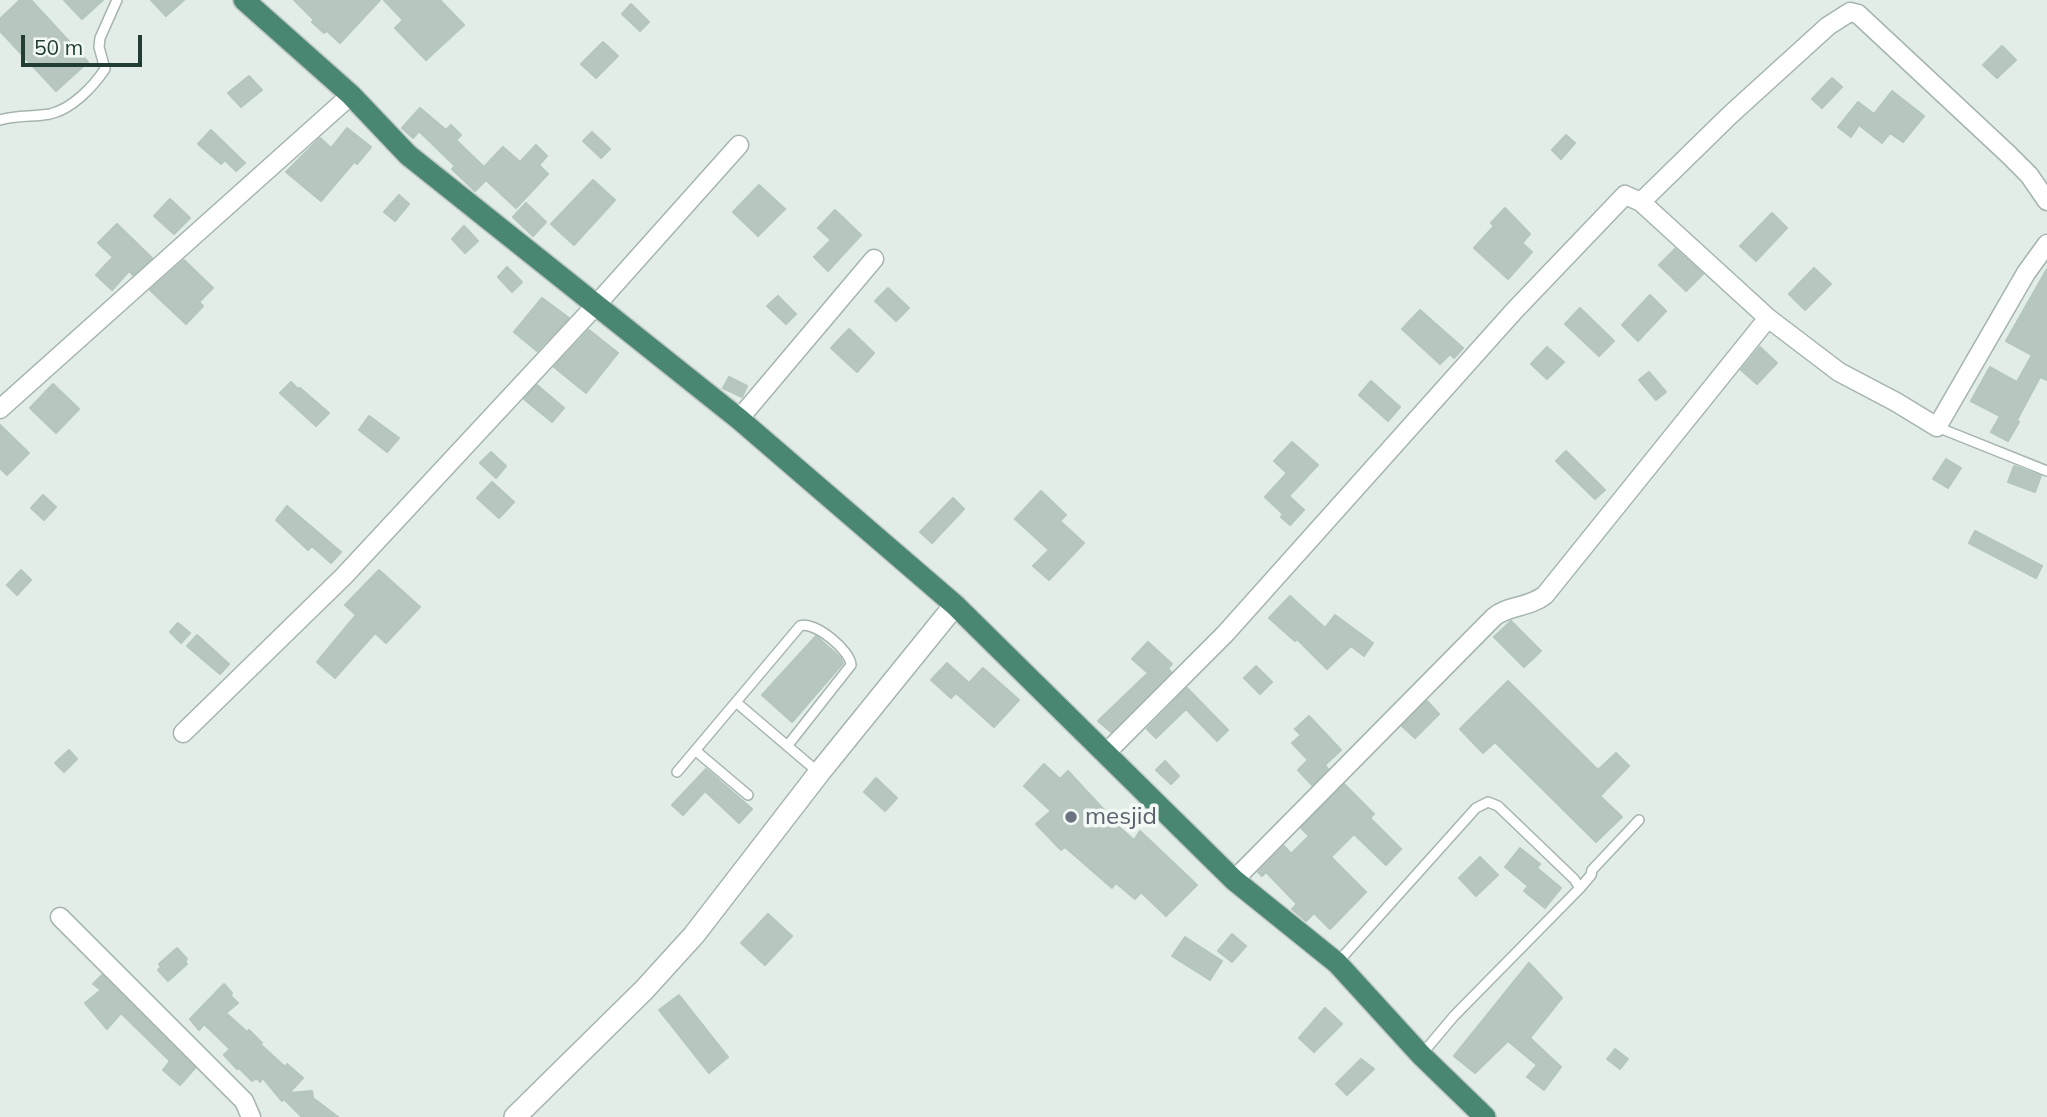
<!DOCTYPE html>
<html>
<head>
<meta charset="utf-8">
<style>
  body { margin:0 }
  #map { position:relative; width:2047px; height:1117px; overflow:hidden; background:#e2ede7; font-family:Mulish,sans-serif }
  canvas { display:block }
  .scale { position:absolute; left:21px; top:35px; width:121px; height:32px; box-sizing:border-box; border:4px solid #223e34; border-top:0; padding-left:9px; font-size:21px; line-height:24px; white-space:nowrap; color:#223e34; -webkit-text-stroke:5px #f3f9f5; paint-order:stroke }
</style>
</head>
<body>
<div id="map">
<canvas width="2047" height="1117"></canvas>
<div class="scale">50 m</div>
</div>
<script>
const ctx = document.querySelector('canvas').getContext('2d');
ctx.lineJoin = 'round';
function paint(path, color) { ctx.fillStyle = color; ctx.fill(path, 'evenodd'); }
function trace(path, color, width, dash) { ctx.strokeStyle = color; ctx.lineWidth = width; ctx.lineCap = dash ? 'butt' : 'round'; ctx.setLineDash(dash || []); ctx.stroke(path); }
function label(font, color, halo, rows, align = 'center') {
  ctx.font = font + ' Mulish,sans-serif'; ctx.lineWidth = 7; ctx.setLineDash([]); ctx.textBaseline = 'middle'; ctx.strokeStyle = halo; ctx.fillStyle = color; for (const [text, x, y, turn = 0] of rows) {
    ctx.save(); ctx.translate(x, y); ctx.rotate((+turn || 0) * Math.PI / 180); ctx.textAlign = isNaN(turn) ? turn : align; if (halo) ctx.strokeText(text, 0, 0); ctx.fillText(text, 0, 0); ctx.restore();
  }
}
const building = new Path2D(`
  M20 0H31L88 62 56 91 0 31V19Z
  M64 0H103L82 19Z
  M151 0H184L166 16Z
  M294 0H380L340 43 327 31 324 33 312 22 314 20Z
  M384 0H440L464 25 426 60 395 28 403 20Z
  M631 4 649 22 640 31 622 14Z
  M603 42 618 56 596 78 581 64Z
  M2002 46 2016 60 1997 78 1983 65Z
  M249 76 262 90 241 107 228 93Z
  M1832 78 1842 87 1822 108 1812 99Z
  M1892 91 1924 116 1903 142 1890 133 1882 143 1859 125 1851 137 1838 127 1858 102 1874 114Z
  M420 108 446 130 451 125 461 135 456 140 484 167 503 147 520 162 536 145 547 156 539 165 548 174 516 208 486 180 475 191 452 169 455 166 419 131 413 138 402 128Z
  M347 128 371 147 357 164 354 162 321 201 286 172 320 138 331 148Z
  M211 130 245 163 236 171 225 160 221 164 198 144Z
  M592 132 610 149 601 158 583 141Z
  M1566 135 1575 143 1561 159 1552 150Z
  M593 180 615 200 574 245 551 224Z
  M759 185 785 209 758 236 733 212Z
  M399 195 409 204 395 221 384 212Z
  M170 199 190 218 174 234 154 216Z
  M526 203 546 222 533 236 513 217Z
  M1505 208 1530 234 1522 243 1532 252 1508 279 1474 248 1494 226 1491 223Z
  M835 210 861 235 828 271 814 257 831 240 818 228Z
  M1772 213 1787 228 1756 261 1740 246Z
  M117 224 152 258 133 275 129 271 112 290 96 275 113 257 98 243Z
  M464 226 478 241 465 253 452 239Z
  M1675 249 1703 274 1686 291 1659 265Z
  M184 260 213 288 199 302 203 306 186 324 150 290Z
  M507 267 522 282 512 292 498 277Z
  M1814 268 1831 284 1805 310 1789 294Z
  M2047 269V380L2040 377 2017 420 2019 422 2008 441 1991 432 2000 416 1971 401 1990 367 2017 382 2032 355 2006 341Z
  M888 288 909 308 896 321 875 301Z
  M1650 295 1666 311 1638 341 1622 325Z
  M778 296 796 314 786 324 767 306Z
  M542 298 569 318 537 351 514 332Z
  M1580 308 1614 341 1599 356 1565 324Z
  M1420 310 1463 348 1454 358 1450 354 1440 364 1402 329Z
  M849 329 874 353 857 372 831 348Z
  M589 330 618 353 586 393 554 367Z
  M1547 347 1564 362 1547 379 1531 364Z
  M1760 347 1777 363 1757 384 1741 370Z
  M1649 372 1666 392 1656 400 1639 380Z
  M729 377 747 386 742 397 723 388Z
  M1371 381 1400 407 1388 421 1359 395Z
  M291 382 298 389 300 388 329 413 316 426 280 393Z
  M53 384 79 409 56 433 30 408Z
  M537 385 564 408 552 422 524 399Z
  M369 416 399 438 387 452 359 430Z
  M0 425 29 453 7 475 0 468Z
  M1292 442 1318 465 1289 496 1304 510 1290 525 1281 517 1283 514 1265 497 1287 473 1274 461Z
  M1566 451 1605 490 1595 499 1556 461Z
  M491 452 506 466 496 478 480 463Z
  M1946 459 1961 468 1948 488 1933 479Z
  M2014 466 2041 476 2035 492 2008 482Z
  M492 482 514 502 499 518 477 498Z
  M1041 491 1066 515 1060 521 1084 543 1049 580 1033 566 1049 550 1015 519Z
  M43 495 56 507 44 520 31 508Z
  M953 498 964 509 932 543 920 532Z
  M287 506 341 552 331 563 312 546 308 550 276 520Z
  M1975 531 2042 566 2036 578 1969 543Z
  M21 570 31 580 17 595 7 585Z
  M379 570 420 607 386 643 375 633 335 678 317 662 356 615 345 605Z
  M1290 596 1325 628 1335 615 1373 643 1364 656 1351 646 1327 669 1297 639 1295 641 1269 618Z
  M1511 621 1541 651 1524 667 1494 637Z
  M178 623 190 633 181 643 170 632Z
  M197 635 229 664 220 674 187 646Z
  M816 636 841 658 843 663 792 722 762 695Z
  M1148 642 1172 664 1168 668 1171 672 1111 732 1098 721 1148 673 1132 659Z
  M947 663 969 683 983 668 1019 700 994 727 956 693 951 698 931 680Z
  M1256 666 1272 682 1260 694 1244 678Z
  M1508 681 1598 770 1616 753 1629 766 1600 796 1622 817 1596 842 1495 742 1483 753 1460 729Z
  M1187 688 1228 730 1217 741 1186 709 1156 738 1147 729Z
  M1427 701 1439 714 1415 738 1402 726Z
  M1309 716 1341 750 1325 765 1328 769 1312 785 1298 770 1308 760 1292 743 1301 735 1295 729Z
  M69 750 77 759 64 772 55 763Z
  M1165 761 1179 776 1171 784 1156 770Z
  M1044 764 1060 779 1068 771 1105 811 1103 813 1134 840 1140 831 1197 885 1166 916 1141 892 1135 899 1116 883 1112 888 1065 847 1061 850 1036 824 1051 811 1024 786Z
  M706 769 752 809 739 823 705 791 683 815 672 805Z
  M876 778 897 798 885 811 864 792Z
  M1344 784 1374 814 1370 818 1401 849 1386 865 1354 834 1331 857 1366 892 1330 929 1314 913 1306 921 1292 909 1297 904 1266 872 1262 876 1258 872 1284 846 1291 854 1309 836 1301 828Z
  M1520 848 1540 864 1537 868 1561 888 1545 908 1524 891 1528 886 1505 867Z
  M1480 857 1498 875 1476 896 1459 878Z
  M768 914 792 936 765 965 741 943Z
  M1232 934 1246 946 1232 962 1218 951Z
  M1185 937 1222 961 1210 980 1172 956Z
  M177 948 187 959 185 962 187 964 168 981 158 970 161 967 159 964Z
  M1529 963 1562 998 1530 1038 1561 1067 1544 1090 1527 1077 1537 1065 1508 1041 1475 1073 1454 1056Z
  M102 975 195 1068 180 1085 163 1070 170 1061 121 1013 107 1029 85 1003 101 990 93 984Z
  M224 984 232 993 231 996 238 1003 226 1013 247 1032 249 1030 262 1043 260 1044 285 1067 287 1064 303 1078 289 1093 312 1091 313 1098 338 1117H302L284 1099 282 1101 263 1078 260 1082 257 1078 252 1081 239 1068 237 1069 224 1055 230 1049 204 1024 199 1030 190 1019Z
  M679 995 728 1057 709 1073 659 1010Z
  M1325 1008 1342 1024 1314 1052 1299 1038Z
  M1615 1049 1628 1059 1620 1069 1607 1059Z
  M1361 1059 1374 1069 1347 1095 1336 1084Z`);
const service = new Path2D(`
  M0 120C16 115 33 117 50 114 72 109 93 87 105 69L99 47 100 38 117 0
  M1937 427 2047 471
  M737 703 818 772
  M696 751 748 795
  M677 772 800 626C814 620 851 651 851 665L788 745
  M1337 963 1476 808 1488 802 1498 806 1574 879 1580 888 1591 875 1592 870 1639 820
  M1422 1054 1454 1016 1580 888`);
const minor = new Path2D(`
  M1641 202 1730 115 1828 26 1850 12 1858 14 2008 154 2029 175 2047 201
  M0 409 351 95
  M739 419 874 259
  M183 733 344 576 597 304 739 145
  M1106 753 1225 634 1514 311 1625 195 1641 202 1768 318 1839 372 1896 402 1937 427 2026 273 2047 244
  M1234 880 1494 617C1508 605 1529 608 1545 595L1768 318
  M60 917 244 1101 251 1117`);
const tertiary = new Path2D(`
  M515 1117 644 990 694 935 819 773 955 605`);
const trunk = new Path2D(`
  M244 0 351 95 408 155 739 419 955 605 1234 880 1337 963 1421 1055 1485 1117`);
const markers = [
  [1071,817,7,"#6b7280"]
];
const worshipNames = [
  ["mesjid",1085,817]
];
paint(building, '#b7c7c0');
trace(building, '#b4c6bd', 2);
trace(service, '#a5b5ae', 12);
trace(minor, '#a5b5ae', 21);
trace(tertiary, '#a5b5ae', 24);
trace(trunk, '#c1c9c6', 24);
trace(service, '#fff', 9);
trace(minor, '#fff', 18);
trace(tertiary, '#fff', 21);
trace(trunk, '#4a8773', 21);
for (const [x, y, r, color] of markers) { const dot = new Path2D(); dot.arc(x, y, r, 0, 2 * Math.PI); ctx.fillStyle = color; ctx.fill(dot); trace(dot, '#f3f9f5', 2.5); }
label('24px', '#5b616d', '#f3f9f5', worshipNames, 'left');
</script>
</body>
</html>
